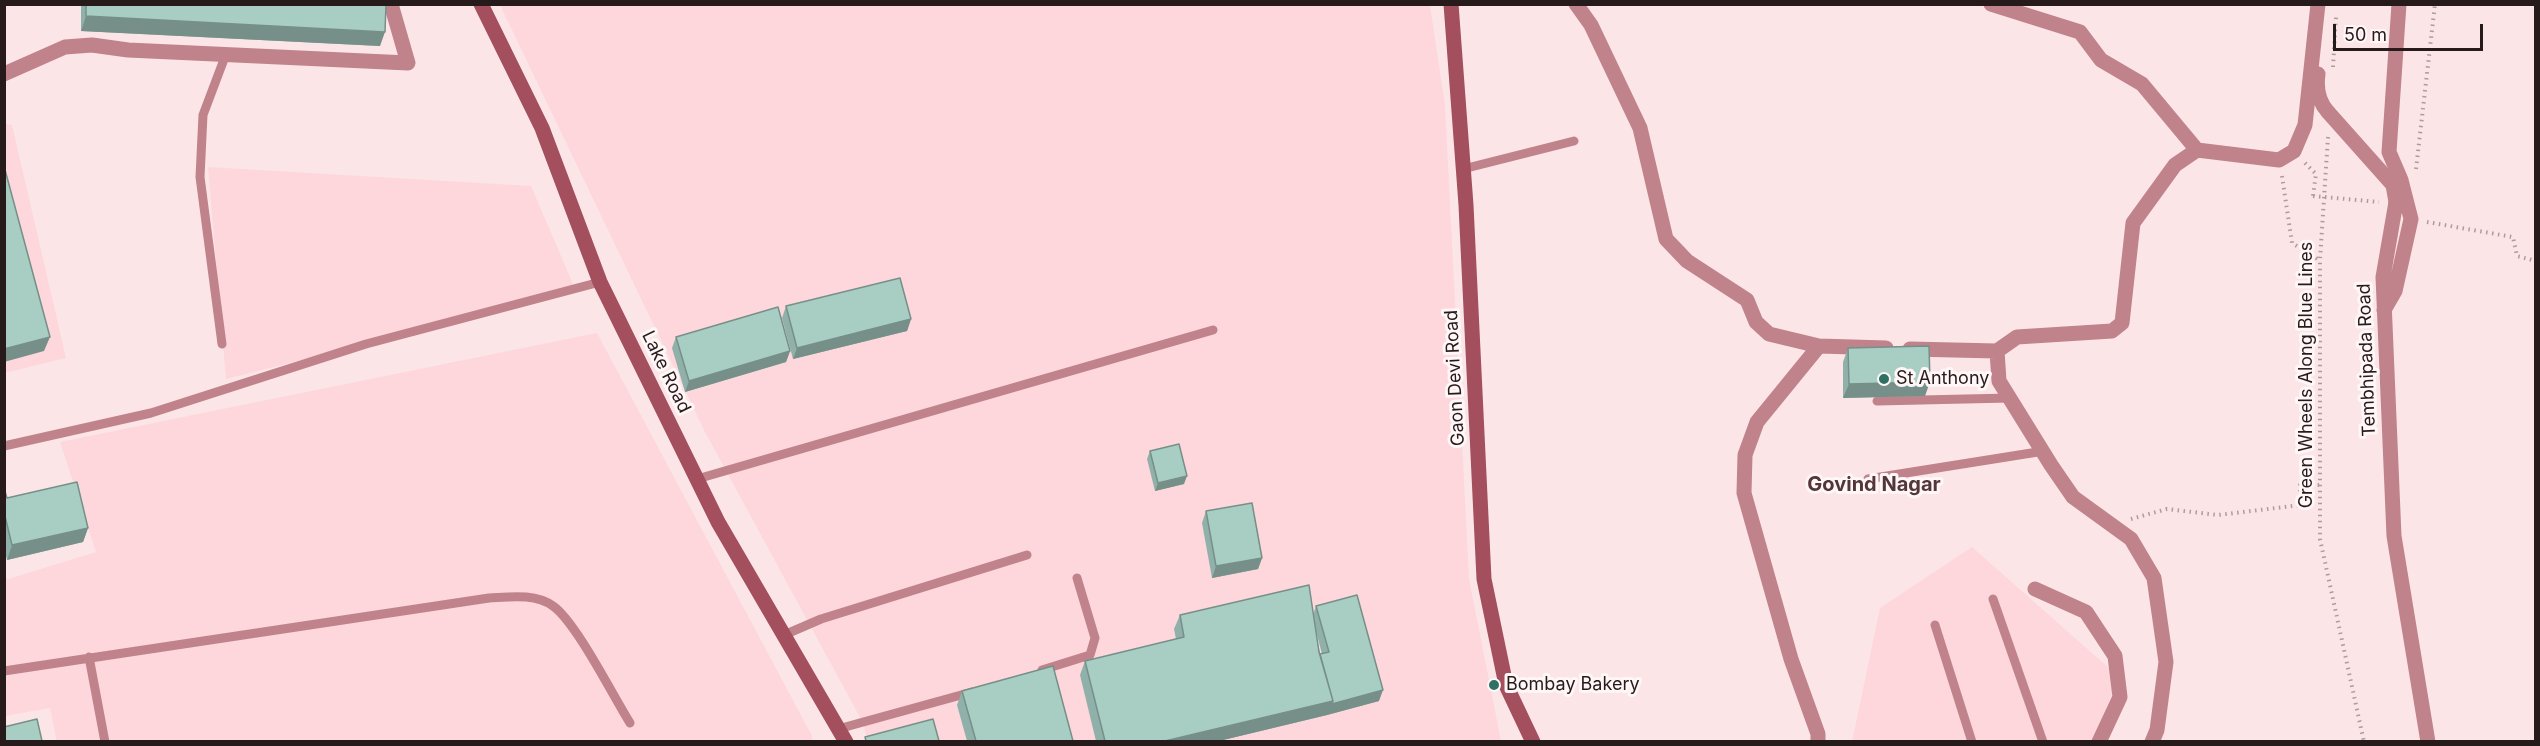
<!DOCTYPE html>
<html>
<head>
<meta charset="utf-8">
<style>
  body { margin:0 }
  #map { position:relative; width:2540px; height:746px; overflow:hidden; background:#fce5e7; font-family:Inter,sans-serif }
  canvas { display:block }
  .frame { position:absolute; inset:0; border:6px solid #271a1b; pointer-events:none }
  .scale { position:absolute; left:2333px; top:24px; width:150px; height:27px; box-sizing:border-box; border:3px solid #271a1b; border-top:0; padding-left:8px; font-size:18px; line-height:21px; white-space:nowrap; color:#271a1b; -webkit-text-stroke:4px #fef6f7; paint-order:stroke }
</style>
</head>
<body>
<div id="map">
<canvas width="2540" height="746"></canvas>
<div class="frame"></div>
<div class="scale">50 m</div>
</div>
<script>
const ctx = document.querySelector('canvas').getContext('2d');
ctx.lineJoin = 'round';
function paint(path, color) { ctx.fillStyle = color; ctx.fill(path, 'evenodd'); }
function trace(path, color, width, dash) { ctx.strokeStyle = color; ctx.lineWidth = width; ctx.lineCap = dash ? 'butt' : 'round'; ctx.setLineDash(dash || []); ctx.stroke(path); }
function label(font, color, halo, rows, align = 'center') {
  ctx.font = font + ' Inter,sans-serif'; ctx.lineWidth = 6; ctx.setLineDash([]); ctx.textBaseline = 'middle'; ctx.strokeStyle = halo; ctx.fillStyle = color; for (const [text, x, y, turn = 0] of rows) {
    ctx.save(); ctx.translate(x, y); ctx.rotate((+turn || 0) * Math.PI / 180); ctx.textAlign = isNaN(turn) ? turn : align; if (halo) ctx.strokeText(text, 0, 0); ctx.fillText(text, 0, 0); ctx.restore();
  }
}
const built = new Path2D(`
  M500 5H1430L1445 106 1469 579 1501 741H868L862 721 705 432Z
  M4 124 12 125 66 358 5 373Z
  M208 167 531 186 576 291 226 379Z
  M597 333 811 734 813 741 57 742 50 708 5 716V580L96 552 60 442Z
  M1972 547 2119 677 2092 741 1852 742 1880 608Z`);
const path = new Path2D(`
  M2333 67 2336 17
  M2328 137 2320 260V539L2364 742
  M2305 163 2316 174 2313 196
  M2416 169 2435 4
  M2282 176 2292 243 2319 260
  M2427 222 2513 237 2517 256 2536 261
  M2131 519 2167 509 2218 515 2301 505 2300 485H2321`);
const lane = new Path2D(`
  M1463 169 1574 141
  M222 344 200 177 203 115 226 54
  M1877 401 2010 398
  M4 446 151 413 366 344 600 282
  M697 479 1213 330
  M1868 479 2044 451
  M1993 599 2043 742
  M1935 625 1972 742
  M784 635 821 619 1027 555
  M89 657 105 742
  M1042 670 1090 655 1095 638 1077 578
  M4 671 489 598C509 597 535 593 553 606 576 622 613 696 630 723
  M838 729 972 692`);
const street = new Path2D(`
  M1576 4 1591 25 1640 128 1666 239 1687 261 1747 300 1756 322 1769 334 1819 346
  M1991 4 2080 32 2101 60 2142 84 2197 150 2279 160 2294 151 2305 125 2318 4
  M4 74 65 47 92 45 128 50 408 63 391 4
  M2318 74C2316 88 2318 101 2328 112
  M2396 202 2383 277 2394 536 2428 742
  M2384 310 2395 291 2411 219 2401 180 2389 152 2399 4
  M1910 349 1997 351
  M1997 351 1999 381 2051 465 2073 497 2131 539 2154 578 2166 662 2157 730 2152 742
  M1997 351 2017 337 2112 331 2122 323 2133 223 2175 165 2197 150
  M2035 589 2086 612 2115 656 2120 697 2099 742
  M1818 742V734L1791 659 1744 493 1745 455 1757 422 1819 346 1886 348`);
const secondary = new Path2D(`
  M481 4 542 128 600 282 718 522 846 742
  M1451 4 1466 205 1484 579 1506 685 1533 742`);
const pathBridge = new Path2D(`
  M2313 196 2379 202`);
const streetBridge = new Path2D(`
  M2328 112 2393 185 2396 202`);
const wall = new Path2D(`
  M81 4H386L380 46 81 31Z
  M786 306 911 319 907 331 793 359 782 318Z
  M676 337 790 351 786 362 685 392 672 348Z
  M1848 348 1925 396 1843 398V362Z
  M1150 451 1184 484 1155 491 1147 459Z
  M4 488 7 498 88 528 83 542 7 560 4 549Z
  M1206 511 1262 558 1258 569 1212 578 1202 523Z
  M1316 606 1379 701 1327 715 1219 741H1096L1080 675 1085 661 1176 639 1174 629 1180 615H1313ZM1315 627 1322 654H1320Z
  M962 691 1073 741H967L957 705Z`);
const shadedWall = new Path2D(`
  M86 16 385 32 380 46 81 31Z
  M911 319 907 331 793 359 797 348Z
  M50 337 44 351 4 362V349Z
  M790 351 786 362 685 392 689 381Z
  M1930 382 1925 396 1843 398 1849 384Z
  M1187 476 1184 484 1155 491 1158 483Z
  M88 528 83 542 7 560 12 545Z
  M1262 558 1258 569 1212 578 1216 566Z
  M1383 690 1379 701 1327 715 1219 741H1165L1333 701Z`);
const building = new Path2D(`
  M86 4H386L385 32 86 16Z
  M4 166 50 337 4 349Z
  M900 278 911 319 797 348 786 306Z
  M778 307 790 351 689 381 676 337Z
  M1929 346 1930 382 1849 384 1848 348Z
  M1179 444 1187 476 1158 483 1150 451Z
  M77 482 88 528 12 545 4 512V488L7 498Z
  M1252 503 1262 558 1216 566 1206 511Z
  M1309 585 1319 652 1333 701 1165 741H1105L1085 661 1184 637 1180 615Z
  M1357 595 1383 690 1332 704 1333 701 1320 654 1329 652 1316 606Z
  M1053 666 1073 741H976L962 691Z
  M37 719 42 741H4V727Z
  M933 719 939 741H866L865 737Z`);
const markers = [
  [1884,379,6,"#2e7163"],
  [1494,685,6,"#2e7163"]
];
const streetNames = [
  ["Tembhipada Road",2367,360,-92],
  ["Lake Road",666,372,64],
  ["Green Wheels Along Blue Lines",2307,375,-90],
  ["Gaon Devi Road",1455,378,-93]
];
const poiNames = [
  ["St Anthony",1896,379],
  ["Bombay Bakery",1506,685]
];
const neighbourhoodNames = [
  ["Govind Nagar",1874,485]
];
paint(built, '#fdd7db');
trace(path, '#ae9b9d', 4, [1.5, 4.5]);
trace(lane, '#c0838b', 9);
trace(street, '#c0838b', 15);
trace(secondary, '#a44f5e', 15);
trace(pathBridge, '#ae9b9d', 4, [1.5, 4.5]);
trace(streetBridge, '#c0838b', 15);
paint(wall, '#90b1a9');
paint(shadedWall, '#769089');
paint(building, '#a8cec4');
trace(building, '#769089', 1.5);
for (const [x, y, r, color] of markers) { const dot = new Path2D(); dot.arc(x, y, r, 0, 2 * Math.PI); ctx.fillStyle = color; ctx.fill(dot); trace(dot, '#fef6f7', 2); }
label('18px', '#271a1b', '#fef6f7', streetNames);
label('18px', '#271a1b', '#fef6f7', poiNames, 'left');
label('bold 20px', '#53363a', '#fef6f7', neighbourhoodNames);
</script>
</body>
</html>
